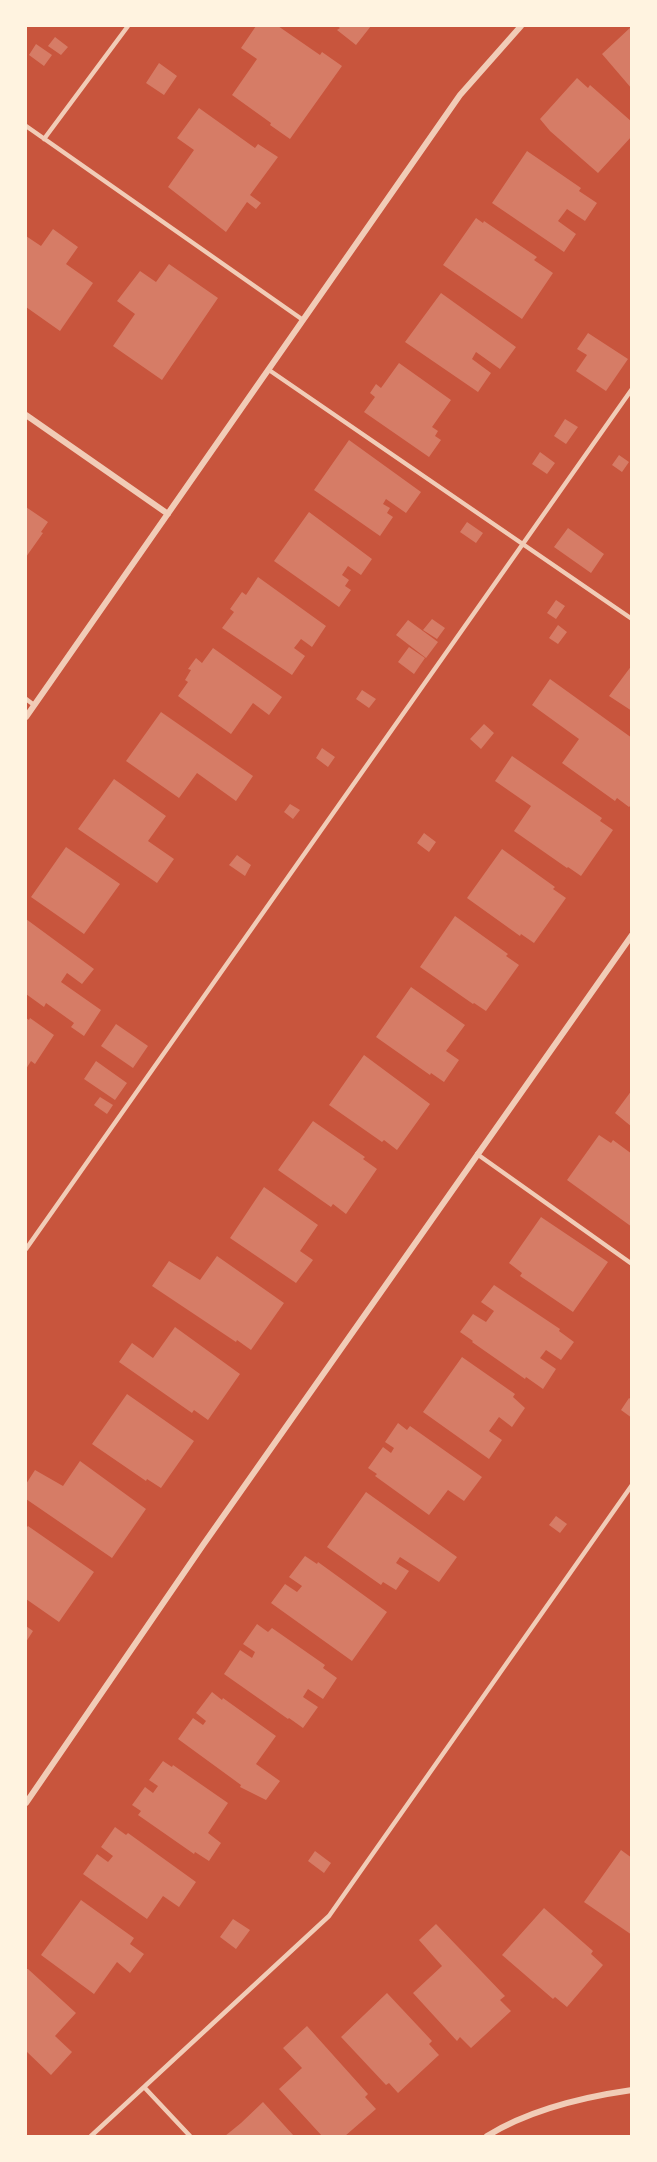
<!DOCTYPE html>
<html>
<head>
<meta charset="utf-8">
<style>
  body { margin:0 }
  #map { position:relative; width:657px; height:2162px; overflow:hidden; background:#c8553d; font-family:"Exo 2",sans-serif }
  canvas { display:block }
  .frame { position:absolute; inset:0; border:27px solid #fff3e0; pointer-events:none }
</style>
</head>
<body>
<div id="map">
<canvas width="657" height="2162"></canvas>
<div class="frame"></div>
</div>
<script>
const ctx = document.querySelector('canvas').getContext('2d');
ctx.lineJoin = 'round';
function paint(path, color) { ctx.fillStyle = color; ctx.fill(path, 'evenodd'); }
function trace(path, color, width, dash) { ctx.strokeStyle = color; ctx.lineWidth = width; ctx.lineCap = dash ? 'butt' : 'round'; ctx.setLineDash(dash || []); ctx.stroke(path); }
const building = new Path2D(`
  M256 26H278L320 55 322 52 342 66 290 139 270 125 271 123 232 95 257 59 241 48Z
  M337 26H371L356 45 337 30 340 28Z
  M632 26V89L602 54Z
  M55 37 68 47 61 55 48 46Z
  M36 44 52 55 44 66 29 55Z
  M159 63 177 76 164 95 146 83Z
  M577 78 588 88 590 85 632 122V136L598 173 550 131 540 119Z
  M199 108 255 148 258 144 278 157 250 195 261 203 256 209 247 202 226 232 168 187 194 150 177 138Z
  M527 151 581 188 579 191 597 203 585 221 567 209 558 221 576 234 564 252 492 203Z
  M476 218 483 223 484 221 537 257 534 260 553 273 522 319 443 265Z
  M53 229 78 247 66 264 93 283 60 331 26 307V236L41 246Z
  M169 264 218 298 162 380 113 346 135 314 117 301 140 271 156 282Z
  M441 293 516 347 500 369 476 352 472 359 491 373 478 392 405 342Z
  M588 333 628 359 606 391 576 371 587 355 577 349Z
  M399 363 451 400 432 427 438 431 435 436 441 440 429 457 364 412 375 397 370 393 376 384 381 388Z
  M565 419 578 427 566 444 554 436Z
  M349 440 421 492 406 513 386 499 383 504 390 508 387 513 393 517 380 536 314 490Z
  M540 452 555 463 547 474 532 464Z
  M619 455 629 462 622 472 612 465Z
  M26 507 48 522 41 532 43 533 26 557Z
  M309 512 372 559 361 575 348 566 342 575 349 580 345 586 351 590 339 607 274 561Z
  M467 522 483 533 476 543 460 532Z
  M568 528 604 554 591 573 554 547Z
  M258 577 326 626 312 647 301 639 298 643 294 648 305 656 292 675 222 628 234 612 230 609 242 592 246 595Z
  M556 600 565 606 556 619 547 613Z
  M432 619 445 628 437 639 423 630Z
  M408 620 438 642 426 658 396 635Z
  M558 625 567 632 558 644 549 638Z
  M409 647 425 658 414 674 398 662Z
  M213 648 282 697 269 715 253 703 231 734 178 696 188 682 185 680 191 670 188 669 196 658 202 663Z
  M632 665V711L609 696Z
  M550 679 632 738V804L629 807 617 798 615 801 562 763 579 739 532 705Z
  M362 690 376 699 369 708 356 699Z
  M161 712 253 776 236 801 197 773 179 798 126 761Z
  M484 724 494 733 481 749 470 739Z
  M322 748 335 757 328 767 316 758Z
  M512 756 602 818 600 821 613 830 581 876 568 867 567 868 514 831 531 806 495 781Z
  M114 779 166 816 148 841 174 859 157 883 78 829Z
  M290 804 300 810 293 819 284 812Z
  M424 833 436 842 429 852 417 843Z
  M66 847 120 884 84 934 31 897Z
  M502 849 555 887 553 889 566 898 534 943 521 934 520 936 467 898Z
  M237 855 251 865 245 876 229 865Z
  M455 916 508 954 506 956 519 965 486 1011 474 1003 473 1004 420 967Z
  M26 919 94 969 82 984 67 973 61 982 101 1010 84 1036 71 1027 74 1023 46 1003 44 1007 26 994Z
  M411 987 465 1025 446 1051 459 1060 444 1082 431 1073 430 1075 376 1037Z
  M26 1018 29 1020 30 1018 54 1035 35 1064 31 1061 26 1069Z
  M116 1024 148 1046 133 1068 101 1046Z
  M364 1055 430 1104 397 1150 384 1140 382 1142 329 1105Z
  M96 1061 127 1083 115 1100 84 1079Z
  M632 1090V1127L615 1113Z
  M100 1097 113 1105 107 1114 94 1105Z
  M313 1121 365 1157 363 1159 377 1169 346 1214 333 1204 331 1207 278 1170Z
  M599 1135 611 1143 613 1140 632 1154V1227L567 1180Z
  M264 1187 318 1225 300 1251 313 1260 296 1283 230 1238Z
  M541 1217 608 1262 573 1312 520 1276 522 1273 509 1263Z
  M217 1256 284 1303 251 1350 237 1340 236 1342 152 1286 169 1261 200 1280Z
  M494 1285 560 1329 559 1331 574 1342 561 1360 546 1350 540 1358 556 1369 543 1389 526 1377 525 1379 472 1342 473 1341 460 1332 473 1314 486 1322 494 1311 481 1302Z
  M175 1327 240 1374 208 1420 194 1410 192 1413 119 1362 132 1343 153 1358Z
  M462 1357 515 1394 513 1397 525 1408 512 1427 499 1417 489 1431 502 1440 489 1459 423 1412Z
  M127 1394 194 1441 161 1488 147 1479 146 1481 92 1444Z
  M629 1398 632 1400V1418L621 1410Z
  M398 1423 407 1430 410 1426 482 1477 464 1501 448 1490 429 1515 375 1476 377 1474 368 1468 383 1447 391 1453 394 1448 385 1442Z
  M80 1461 146 1509 112 1558 26 1499V1484L35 1470 63 1486Z
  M366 1492 457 1557 439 1582 400 1557 396 1563 409 1571 396 1590 383 1582 381 1585 327 1547Z
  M556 1516 567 1524 560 1533 549 1525Z
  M28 1526 94 1572 59 1622 26 1599V1528Z
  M305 1556 317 1564 318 1562 387 1612 352 1661 271 1603 285 1584 297 1592 302 1586 289 1577Z
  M257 1624 268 1632 272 1628 325 1665 323 1668 337 1678 323 1699 308 1689 303 1697 318 1707 303 1728 289 1718 288 1719 224 1674 240 1650 252 1658 255 1652 243 1644Z
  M26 1626 33 1631 26 1642Z
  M212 1692 222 1700 223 1698 276 1736 256 1764 280 1781 266 1800 240 1787 241 1785 178 1739 193 1718 203 1725 206 1721 196 1713Z
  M163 1761 172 1767 173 1765 228 1803 208 1833 221 1843 209 1861 195 1852 194 1854 138 1815 141 1811 132 1805 145 1787 153 1793 158 1786 149 1780Z
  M115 1827 126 1835 128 1833 196 1882 179 1907 163 1896 147 1919 83 1874 97 1854 108 1862 113 1856 101 1847Z
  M621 1850 632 1858V1935L584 1902Z
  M315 1851 331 1863 324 1873 308 1861Z
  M81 1900 134 1938 130 1944 144 1954 130 1973 117 1962 94 1994 41 1955Z
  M544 1908 593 1951 591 1954 603 1965 567 2007 555 1997 553 1999 502 1955Z
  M233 1919 250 1930 236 1949 220 1937Z
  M436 1924 505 1996 500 2000 511 2011 471 2048 460 2037 457 2041 413 1993 442 1966 419 1940Z
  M26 1969H28L76 2013 55 2036 72 2052 51 2075 26 2051Z
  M387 1993 432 2041 429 2044 439 2055 398 2093 389 2083 386 2085 341 2037Z
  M307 2026 368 2094 365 2097 376 2109 345 2136H327L325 2135 322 2136 279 2089 302 2068 283 2048Z
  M263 2102 294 2136H225L241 2123Z`);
const service = new Path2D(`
  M26 126 303 320
  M44 139 128 26
  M269 370 632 619
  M26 699 34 705
  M477 1154 632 1264
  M26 1249 632 389
  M144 2087 190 2136
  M91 2136 329 1916 632 1485`);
const minor = new Path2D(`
  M26 415 168 514
  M26 717 460 95 521 26
  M26 1803 203 1545 632 935
  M487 2136C529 2110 583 2097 632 2090`);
paint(building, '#d67c66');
trace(service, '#f1ccb7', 4.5);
trace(minor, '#f1ccb7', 6);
</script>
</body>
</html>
